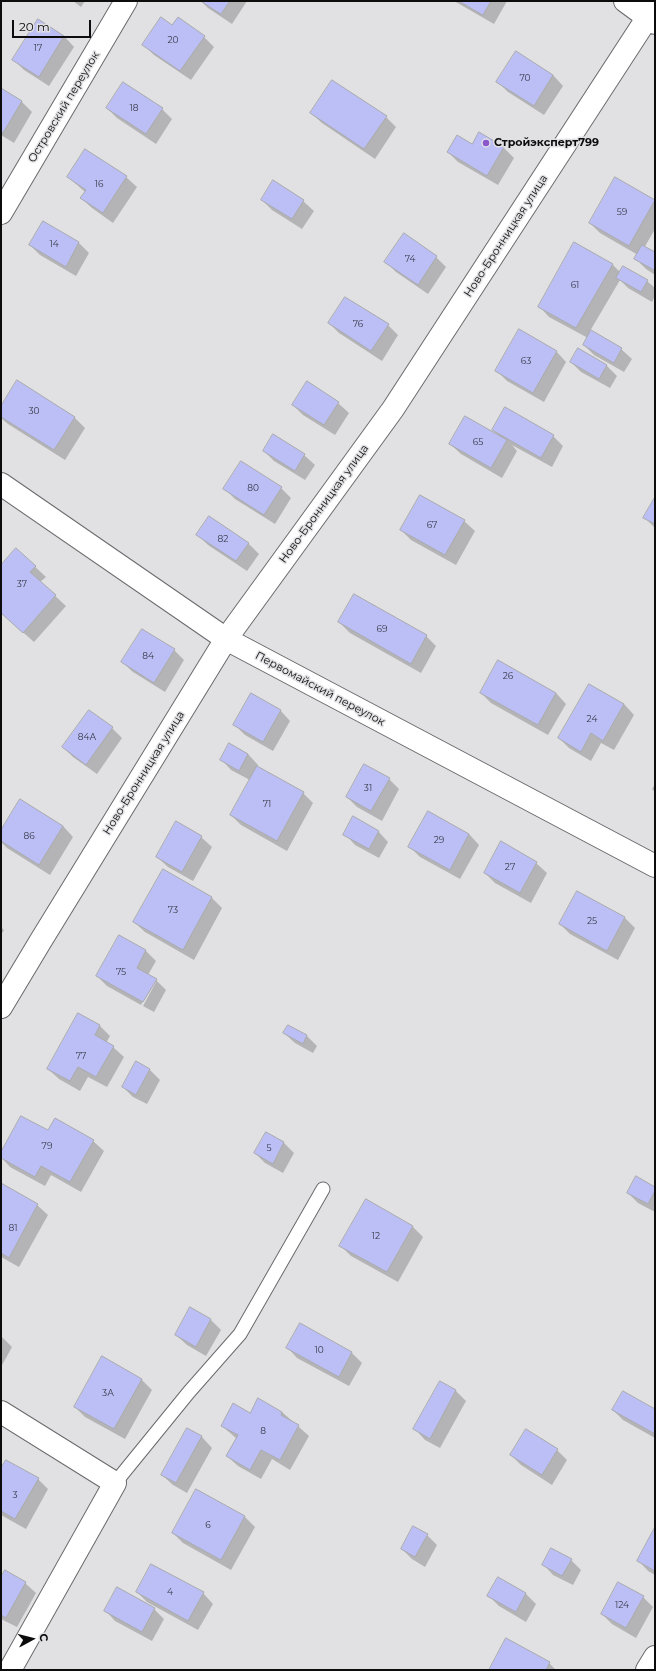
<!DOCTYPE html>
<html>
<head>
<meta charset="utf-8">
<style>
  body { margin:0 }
  #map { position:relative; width:656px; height:1671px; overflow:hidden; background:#e1e1e4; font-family:Montserrat,sans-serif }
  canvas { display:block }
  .frame { position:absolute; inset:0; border:2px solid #0c0c0d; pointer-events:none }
  .north { position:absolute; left:12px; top:1619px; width:40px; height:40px; -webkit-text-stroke:3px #e1e1e4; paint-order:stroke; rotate:83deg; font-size:11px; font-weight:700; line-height:16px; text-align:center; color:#0c0c0d }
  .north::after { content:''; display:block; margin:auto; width:14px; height:18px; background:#0c0c0d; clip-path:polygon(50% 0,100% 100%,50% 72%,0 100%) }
  .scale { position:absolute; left:12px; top:20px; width:79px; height:18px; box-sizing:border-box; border:2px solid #0c0c0d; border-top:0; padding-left:5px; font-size:12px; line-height:14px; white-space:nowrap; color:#0c0c0d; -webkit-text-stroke:3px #e1e1e4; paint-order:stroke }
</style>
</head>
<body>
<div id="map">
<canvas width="656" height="1671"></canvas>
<div class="frame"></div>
<div class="north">С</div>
<div class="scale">20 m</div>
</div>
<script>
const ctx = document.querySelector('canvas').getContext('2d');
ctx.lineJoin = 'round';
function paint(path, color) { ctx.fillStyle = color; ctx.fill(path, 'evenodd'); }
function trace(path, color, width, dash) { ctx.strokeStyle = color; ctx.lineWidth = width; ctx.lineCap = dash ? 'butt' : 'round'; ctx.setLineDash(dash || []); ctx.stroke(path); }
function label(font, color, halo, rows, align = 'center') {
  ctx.font = font + ' Montserrat,sans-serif'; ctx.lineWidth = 3; ctx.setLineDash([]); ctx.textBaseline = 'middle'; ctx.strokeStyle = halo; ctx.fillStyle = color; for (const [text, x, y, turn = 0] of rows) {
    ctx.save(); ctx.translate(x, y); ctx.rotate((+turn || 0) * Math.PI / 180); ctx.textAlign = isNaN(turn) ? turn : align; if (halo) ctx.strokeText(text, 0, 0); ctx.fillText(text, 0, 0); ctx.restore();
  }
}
const shadow = new Path2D(`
  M73 1H85L81 7Z
  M201 1H247L232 24 208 8Z
  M454 1H507L494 24Z
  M172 26 204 37 214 47 191 80 154 55 144 45Z
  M64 36 74 47 49 86 24 70 14 60Z
  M553 75 563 86 544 115 508 92 498 82Z
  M1 89 22 102 32 112 14 143 1 135Z
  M107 108 162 109 172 119 156 144 117 118Z
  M311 113 386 117 396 127 375 159 322 123Z
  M473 145 504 148 514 158 498 185 458 162 448 152Z
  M68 177H126L137 187 113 223 92 208 81 198 85 192Z
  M615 179 655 202V229L644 248 655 254V275L646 269 636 259 638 255 600 233 590 223Z
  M262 200 303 201 314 211 302 229 272 210Z
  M44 222 79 243 89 253 76 276 40 255 30 245Z
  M436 257 446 267 428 294 396 272 386 262Z
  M612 264 621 273 647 281 655 288V296L652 302 628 288 620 280 590 331 621 349 632 359 624 372 594 355 584 345 588 338 549 317 539 306Z
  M329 323 388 325 398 335 382 361 339 333Z
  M578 350 607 366 617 376 610 388 581 372 571 362Z
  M556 351 566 362 544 402 507 381 497 371Z
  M338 403 349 413 335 435 303 415 293 405Z
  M1 408 74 417 85 428 65 460 8 424 1 418Z
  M493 430 553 436 563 446 552 467 512 445 517 451 502 478 461 454 450 444 499 436Z
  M264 451 304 455 315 465 305 480 274 461Z
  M281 488 291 498 275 524 235 499 225 489Z
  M655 499V528L644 517Z
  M464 521 475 531 456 565 411 540 401 530Z
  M198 535 248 543 259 554 247 571 208 545Z
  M16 549 46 577 40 582 66 606 34 642 1 613V566Z
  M339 622 426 636 436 646 421 673 350 633Z
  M174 650 184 660 165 692 133 672 122 662Z
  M589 685 624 704 634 715 614 750 601 743 591 761 569 748 559 738Z
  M481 693H556L566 704 548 735 491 703Z
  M280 710 290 721 273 751 245 735 235 725Z
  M89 711 112 728 122 738 97 774 73 757 63 747Z
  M230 744 248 754 258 765 257 767 303 793 313 803 287 851 241 825 231 815 250 780 231 770 221 759Z
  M389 779 399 789 382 821 357 807 347 797Z
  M655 784V792L652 789Z
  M21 800 63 826 73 837 50 875 7 848 1 842V832Z
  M429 812 469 834 479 845 460 879 420 857 409 846Z
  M378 831 388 842 379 858 355 845 345 834Z
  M201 837 212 847 193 881 168 867 157 857Z
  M536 863 547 873 531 903 495 883 485 873Z
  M163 871 212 898 222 908 194 960 145 932 134 922Z
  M577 892 625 918 635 928 618 960 570 934 560 924Z
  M1 927 4 930 1 935Z
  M119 936 146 951 156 961 148 975 156 980 166 990 154 1012 143 1006 156 982H154L141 1005 107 986 97 976Z
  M78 1014 100 1026 110 1036 106 1043 113 1047 124 1057 107 1087 88 1077 80 1091 59 1079 48 1069Z
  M288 1026 307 1036 317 1046 313 1053 295 1043 284 1033Z
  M136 1063 150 1070 160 1080 147 1104 133 1097 123 1087Z
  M48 1131 93 1141 104 1151 81 1192 51 1175 45 1186 10 1167 1 1157V1154Z
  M266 1133 284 1143 294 1153 283 1173 265 1163 255 1153Z
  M1 1185 37 1205 48 1215 19 1267 1 1257Z
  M655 1188V1212L638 1203 628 1193Z
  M413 1227 423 1237 398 1282 351 1256 341 1246Z
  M211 1320 221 1330 206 1356 187 1345 176 1335Z
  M300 1324 352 1353 362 1363 349 1386 297 1358 287 1347Z
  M1 1336 12 1347 1 1367Z
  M102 1357 142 1380 152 1390 125 1439 85 1417 75 1407Z
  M440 1382 456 1391 466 1401 440 1448 425 1440 415 1429Z
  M613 1410H655V1438L623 1420Z
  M282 1412 309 1436 290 1470 272 1459 261 1479 238 1466 227 1456 237 1439 222 1426 251 1414Z
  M187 1430 202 1437 212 1448 187 1493 173 1485 162 1475Z
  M557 1450 567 1460 552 1485 521 1465 511 1455Z
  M1 1470 38 1479 48 1489 26 1529 1 1515Z
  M197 1490 245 1517 255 1527 231 1570 183 1543 173 1533Z
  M655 1529V1575L648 1571 638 1560Z
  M427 1535 437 1545 425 1567 412 1559 402 1549Z
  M571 1560 581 1570 573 1585 553 1575 543 1564Z
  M1 1579 25 1583 36 1593 17 1627 1 1619Z
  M498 1579 526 1594 536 1604 526 1622 499 1606 489 1596Z
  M137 1592 203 1593 213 1604 198 1630 147 1602Z
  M643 1597 653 1607 636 1638 612 1624 602 1614Z
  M154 1609 164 1619 152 1641 115 1621 105 1610Z
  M507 1640 549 1663 556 1670H490Z`);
const building = new Path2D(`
  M201 1H230L221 14Z
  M459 1H491L483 15Z
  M161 17 172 25 178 17 205 36 180 71 142 45Z
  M38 19 64 36 39 77 12 60Z
  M516 51 553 75 534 106 496 82Z
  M332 80 387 116 364 149 310 113Z
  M123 82 163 108 146 134 106 108Z
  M1 88 22 101 3 133 1 132Z
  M479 132 504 147 487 176 447 152 457 135 472 144Z
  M85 149 127 176 103 213 80 198 86 190 67 177Z
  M615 177 655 200 629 246 589 223Z
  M273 180 304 200 292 219 261 200Z
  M43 221 79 242 66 267 29 245Z
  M404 233 437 256 418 285 384 262Z
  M574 242 613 264 576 328 538 307Z
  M642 245 655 252V268L654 270 634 259Z
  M623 266 648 280 641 292 616 278Z
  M345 297 389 324 371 351 328 323Z
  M519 329 557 351 533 393 495 371Z
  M591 330 622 348 614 363 583 345Z
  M578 348 607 365 599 379 570 362Z
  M17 380 75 417 54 450 1 417V406Z
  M307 381 339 402 324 425 292 405Z
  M505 407 554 435 541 458 492 430Z
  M465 416 507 440 491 468 449 444Z
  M273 434 305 454 295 471 263 451Z
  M241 461 282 487 264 515 223 489Z
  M420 495 465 520 445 555 400 530Z
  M655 497V524L643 518Z
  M209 516 249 543 236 561 196 535Z
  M16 548 36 566 30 572 56 595 23 633 1 613V565Z
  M354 594 427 635 411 664 338 622Z
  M142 629 175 649 154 683 121 662Z
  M498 660 556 693 538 725 480 693Z
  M589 684 624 704 603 741 591 733 581 752 558 738Z
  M251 693 281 710 263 742 233 725Z
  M89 710 113 727 86 765 62 747Z
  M229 743 248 754 239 771 220 760Z
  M364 764 390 778 371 811 346 797Z
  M257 766 304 792 277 841 230 815Z
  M20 799 63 826 39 865 1 841V830Z
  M428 811 469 834 450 870 408 847Z
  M353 816 379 831 369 849 343 835Z
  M176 821 202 836 182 872 156 857Z
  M501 841 537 862 520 893 484 873Z
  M163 869 212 897 183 950 133 922Z
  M577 891 625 917 607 951 559 924Z
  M119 935 146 950 137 968 157 979 143 1002 96 976Z
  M78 1013 100 1025 95 1035 114 1046 96 1077 78 1067 70 1081 47 1069Z
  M288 1025 307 1035 303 1044 283 1033Z
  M136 1061 150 1069 136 1095 122 1087Z
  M21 1116 48 1130 55 1118 94 1140 70 1182 41 1166 35 1177 1 1158V1152Z
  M266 1132 284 1142 273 1164 254 1153Z
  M636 1176 655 1187V1191L648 1204 627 1193Z
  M1 1183 38 1204 9 1258 1 1253Z
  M366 1199 413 1226 387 1272 339 1246Z
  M190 1307 211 1319 196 1347 175 1335Z
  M300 1323 352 1352 339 1377 286 1348Z
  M102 1356 142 1379 114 1429 74 1407Z
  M440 1381 456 1390 430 1439 413 1429Z
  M623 1391 655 1409V1434L612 1410Z
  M258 1398 282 1412 281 1415 299 1425 280 1460 261 1450 250 1470 226 1456 238 1435 221 1426 233 1403 250 1413Z
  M187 1428 202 1436 176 1483 161 1475Z
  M526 1429 558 1449 542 1475 510 1455Z
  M6 1460 39 1478 15 1519 1 1511V1468Z
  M196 1489 245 1516 221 1560 172 1533Z
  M413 1526 428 1534 415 1557 401 1549Z
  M655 1527V1571L637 1561Z
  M551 1548 572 1559 562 1576 542 1565Z
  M151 1564 204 1592 188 1621 136 1592Z
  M5 1570 26 1582 6 1618 1 1615V1577Z
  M498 1577 526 1593 516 1612 487 1596Z
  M618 1582 644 1596 626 1628 601 1614Z
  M117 1587 155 1608 142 1632 104 1611Z
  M506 1638 550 1662 546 1670H489Z`);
const service = new Path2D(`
  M115 1483 189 1392 240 1334 323 1189`);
const minor = new Path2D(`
  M1 213 126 1
  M1 484 226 639
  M1 1412 115 1483 10 1670
  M647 1670 655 1657`);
const tertiary = new Path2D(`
  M625 1 655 23
  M226 639 655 866
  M1 1007 40 942 226 639 393 409 655 6`);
const markers = [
  [486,143,4,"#8c56cd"]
];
const numberNames = [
  ["20",173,40],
  ["17",38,48],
  ["70",525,78],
  ["18",134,108],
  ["16",99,184],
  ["59",622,212],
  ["14",54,244],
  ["74",410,259],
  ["61",575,285],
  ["76",358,324],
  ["63",526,361],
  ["30",34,411],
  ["65",478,442],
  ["80",253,488],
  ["67",432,525],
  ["82",223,539],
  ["37",22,584],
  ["69",382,629],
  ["84",148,656],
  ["26",508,676],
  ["24",592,719],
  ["84А",87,737],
  ["31",368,788],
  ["71",267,804],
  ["86",29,836],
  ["29",439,840],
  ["27",510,867],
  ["73",173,910],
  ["25",592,921],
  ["75",121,972],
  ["77",81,1056],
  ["79",47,1146],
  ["5",269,1148],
  ["81",13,1228],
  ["12",376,1236],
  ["10",319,1350],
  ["3А",108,1393],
  ["8",263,1431],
  ["3",15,1495],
  ["6",208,1525],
  ["4",170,1592],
  ["124",622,1605]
];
const streetNames = [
  ["Островский переулок",64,107,-59],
  ["Ново-Бронницкая улица",506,236,-57],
  ["Ново-Бронницкая улица",324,504,-54],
  ["Первомайский переулок",320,689,28],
  ["Ново-Бронницкая улица",144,773,-58]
];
const poiNames = [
  ["Стройэксперт799",494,143]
];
paint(shadow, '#0003');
paint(building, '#bbbff5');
trace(building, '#a9aaac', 1);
trace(service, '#6a6a6c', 15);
trace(minor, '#6a6a6c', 24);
trace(tertiary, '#6a6a6c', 24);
trace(service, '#fff', 13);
trace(minor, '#fff', 22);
trace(tertiary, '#fff', 22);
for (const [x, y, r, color] of markers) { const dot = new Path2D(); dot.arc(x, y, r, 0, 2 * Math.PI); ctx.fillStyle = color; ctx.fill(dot); trace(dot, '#e1e1e4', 1.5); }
label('9px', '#383947', null, numberNames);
label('11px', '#0c0c0d', '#e1e1e4', streetNames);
label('bold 11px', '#0c0c0d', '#e1e1e4', poiNames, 'left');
</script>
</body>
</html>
